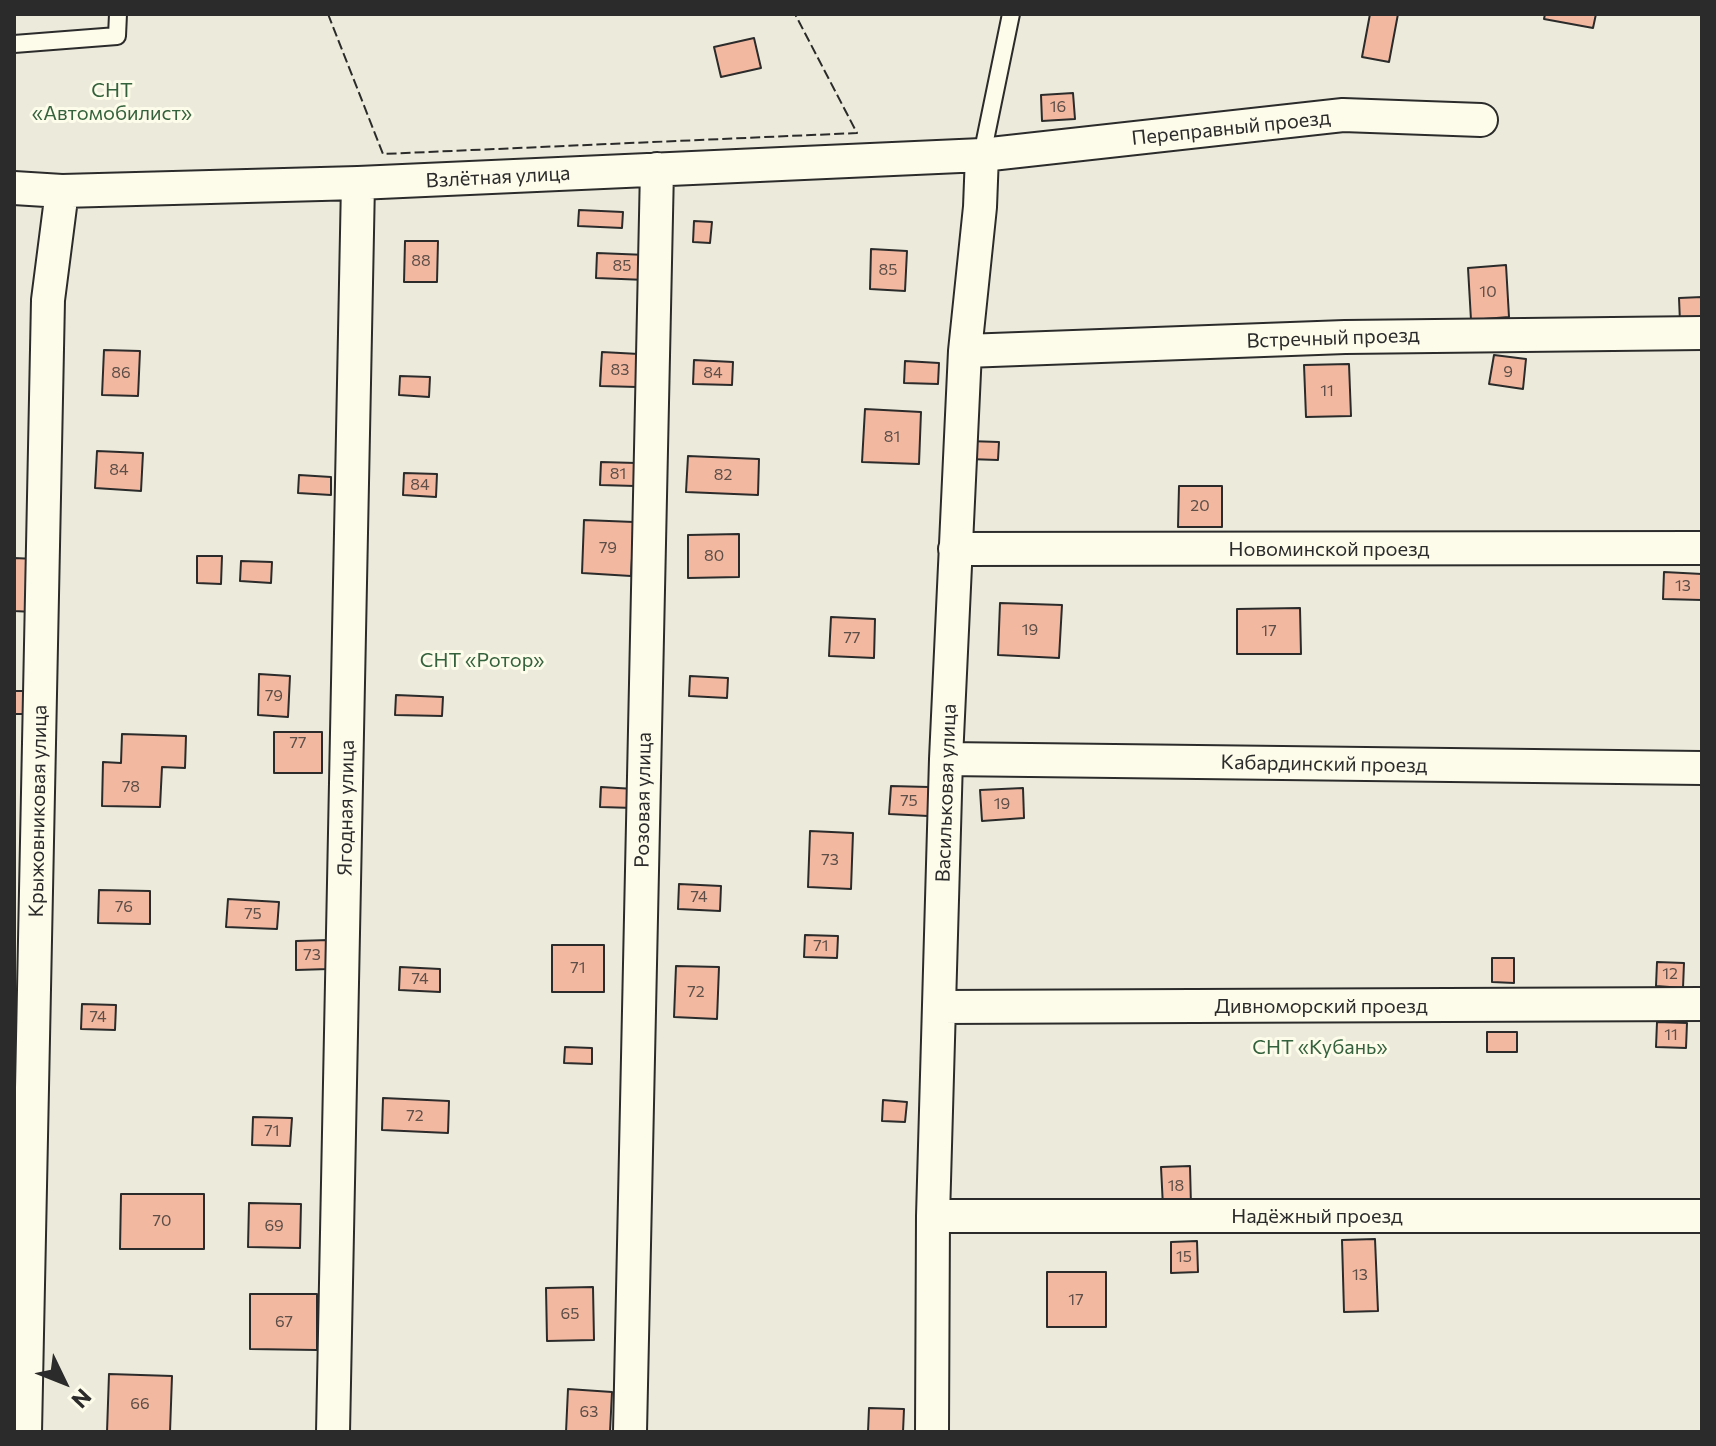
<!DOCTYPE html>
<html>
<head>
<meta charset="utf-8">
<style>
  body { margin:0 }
  #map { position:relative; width:1716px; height:1446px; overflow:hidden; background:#fdfbea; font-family:Commissioner,sans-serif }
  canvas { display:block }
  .frame { position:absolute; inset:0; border:16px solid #2b2b2b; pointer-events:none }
  .north { position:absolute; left:24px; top:1342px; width:80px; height:80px; -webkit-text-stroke:6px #fdfbea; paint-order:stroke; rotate:133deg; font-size:22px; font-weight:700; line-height:32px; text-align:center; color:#2b2b2b }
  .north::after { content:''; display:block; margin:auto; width:28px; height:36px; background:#2b2b2b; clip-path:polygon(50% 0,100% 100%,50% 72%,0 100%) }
</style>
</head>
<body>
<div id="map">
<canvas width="1716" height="1446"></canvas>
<div class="frame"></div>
<div class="north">N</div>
</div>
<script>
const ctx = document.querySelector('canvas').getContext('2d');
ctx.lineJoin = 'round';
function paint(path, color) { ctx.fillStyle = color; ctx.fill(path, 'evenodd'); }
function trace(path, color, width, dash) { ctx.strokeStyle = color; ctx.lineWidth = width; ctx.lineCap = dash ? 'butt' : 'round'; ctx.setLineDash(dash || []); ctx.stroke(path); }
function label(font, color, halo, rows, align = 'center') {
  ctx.font = font + ' Commissioner,sans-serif'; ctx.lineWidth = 6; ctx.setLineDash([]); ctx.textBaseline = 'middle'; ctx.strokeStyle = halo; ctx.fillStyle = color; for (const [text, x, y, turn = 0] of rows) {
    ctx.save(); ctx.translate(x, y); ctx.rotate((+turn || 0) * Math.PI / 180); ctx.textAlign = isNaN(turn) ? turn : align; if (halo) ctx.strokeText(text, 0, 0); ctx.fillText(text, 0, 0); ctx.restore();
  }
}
const green = new Path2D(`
  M14 14H1702V1432H14Z`);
const building = new Path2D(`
  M1370 14H1398L1389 62 1362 57Z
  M1545 14H1596L1593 28 1544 19Z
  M754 38 761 68 721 77 714 47Z
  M1073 93 1075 119 1042 121 1041 95Z
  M579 210 623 212 622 228 578 226Z
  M694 221 712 222 710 243 693 242Z
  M405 241H438L437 282H404Z
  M871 249 907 251 905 291 870 289Z
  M597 253 647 255 646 280 596 278Z
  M1506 265 1509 317 1471 320 1468 268Z
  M1702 297V321L1680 322 1679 298Z
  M104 350 140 351 138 396 102 395Z
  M602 352 639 354 637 387 600 386Z
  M1494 355 1526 359 1523 389 1489 384Z
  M694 360 733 362 732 385 693 384Z
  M905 361 939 363 938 384 904 383Z
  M1349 364 1351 416 1306 417 1304 365Z
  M400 376 430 377 429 397 399 395Z
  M865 409 921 412 919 464 862 462Z
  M968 441 999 442 998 460 968 459Z
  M97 451 143 453 141 491 95 488Z
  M688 456 759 459 758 495 686 492Z
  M601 462 636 463 635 486 600 485Z
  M404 473 437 474 436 497 403 495Z
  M299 475 331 477V495L298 493Z
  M1179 486H1222V527H1178Z
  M584 520 634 522 631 576 582 573Z
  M739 534V577L688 578V535Z
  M197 556H222L221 584 197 583Z
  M14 558 36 559 33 612 14 611Z
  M241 561 272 562 271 583 240 581Z
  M1664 572 1702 574V600L1663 599Z
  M1000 603 1062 605 1059 658 998 655Z
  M1300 608 1301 654H1237V609Z
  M831 617 875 619 874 658 829 656Z
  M259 674 290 676 288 717 258 715Z
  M690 676 728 678 727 698 689 696Z
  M14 691H34L33 714H14Z
  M396 695 443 697 442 716 395 715Z
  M274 732H322V773H274Z
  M122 734 186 736 185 768 162 767 160 807 102 806 103 762 121 763Z
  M891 786 929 787 928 816 889 814Z
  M601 787 635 789 634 808 600 807Z
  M1023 788 1024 818 982 821 980 790Z
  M810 831 853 833 851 889 808 887Z
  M679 884 721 886 720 911 678 909Z
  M99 890 150 891V924L98 923Z
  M228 899 279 902 277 929 226 927Z
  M805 935 838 936 837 958 804 957Z
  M329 940V969L296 970V941Z
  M552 945H604V992H552Z
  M1492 958H1514V983L1492 982Z
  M1657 962 1684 963 1683 988 1656 986Z
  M676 966 719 967 717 1019 674 1017Z
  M400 967 440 969V992L399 990Z
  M14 997 34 998 32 1030 14 1029Z
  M82 1004 116 1005 115 1030 81 1029Z
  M1657 1022 1687 1023 1686 1048 1656 1047Z
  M1487 1032H1517V1052H1487Z
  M565 1047 592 1048V1064L564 1063Z
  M383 1098 449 1101 448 1133 382 1130Z
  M883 1100 907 1102 905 1122 882 1121Z
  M253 1117 292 1118 290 1146 252 1145Z
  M1190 1166 1191 1206 1163 1207 1161 1167Z
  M121 1194H204V1249H120Z
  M249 1203 301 1204 300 1248 248 1247Z
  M1375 1239 1378 1311 1344 1312 1342 1240Z
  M1197 1241 1198 1272 1171 1273V1242Z
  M1047 1272H1106V1327H1047Z
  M593 1287 594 1340 547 1341 546 1288Z
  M250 1294H317V1350L250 1349Z
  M109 1374 172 1376 170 1432H107Z
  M568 1389 612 1392 610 1432H566Z
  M869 1408 904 1409 903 1432H868Z`);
const service = new Path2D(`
  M14 44 117 36 118 14
  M982 155 1011 14`);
const minor = new Path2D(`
  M14 188 62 191 358 183 982 155 1343 115 1481 120
  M965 351 1345 337 1702 333
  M955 549 1702 548
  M946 759 1702 768
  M939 1007 1702 1004
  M933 1216H1702
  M25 1432 48 300 62 191
  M333 1432 358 183
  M630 1432 657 169
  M932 1432 933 1216 946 759 965 351 980 207 982 155`);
const fence = new Path2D(`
  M328 14 383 154 857 133 795 14`);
const numberNames = [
  ["16",1058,107],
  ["88",421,261],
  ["85",622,266],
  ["85",888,270],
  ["10",1488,292],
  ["83",620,370],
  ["9",1508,372],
  ["86",121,373],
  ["84",713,373],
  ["11",1327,391],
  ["81",892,437],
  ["84",119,470],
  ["81",618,474],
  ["82",723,475],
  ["84",420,485],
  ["20",1200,506],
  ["79",608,548],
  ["80",714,556],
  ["13",1683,586],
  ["19",1030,630],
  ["17",1269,631],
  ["77",852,638],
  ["79",274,696],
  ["77",298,743],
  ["78",131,787],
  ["75",909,801],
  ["19",1002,804],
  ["73",830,860],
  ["74",699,897],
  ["76",124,907],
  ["75",253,914],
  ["71",821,946],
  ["73",312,955],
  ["71",578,968],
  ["12",1670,974],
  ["74",420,979],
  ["72",696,992],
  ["74",98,1017],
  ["11",1671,1035],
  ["72",415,1116],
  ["71",272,1131],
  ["18",1176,1186],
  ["70",162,1221],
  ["69",274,1226],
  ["15",1184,1257],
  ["13",1360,1275],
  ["17",1076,1300],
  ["65",570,1314],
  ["67",284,1322],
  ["66",140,1404],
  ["63",589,1412]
];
const parkNames = [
  ["СНТ",112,90],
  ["«Автомобилист»",112,113],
  ["СНТ «Ротор»",482,660],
  ["СНТ «Кубань»",1320,1047]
];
const streetNames = [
  ["Переправный проезд",1231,128,-6],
  ["Взлётная улица",498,177,-3],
  ["Встречный проезд",1333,338,-2],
  ["Новоминской проезд",1329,549],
  ["Кабардинский проезд",1324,764,1],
  ["Васильковая улица",946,793,-88],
  ["Розовая улица",643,800,-89],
  ["Ягодная улица",346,808,-89],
  ["Крыжовниковая улица",38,811,-89],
  ["Дивноморский проезд",1321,1006],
  ["Надёжный проезд",1317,1216]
];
paint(green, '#ecebdb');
trace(green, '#74746e', 2);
paint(building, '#f2b8a0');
trace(building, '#2b2b2b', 2);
trace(service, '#2b2b2b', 20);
trace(minor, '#2b2b2b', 36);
trace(service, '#fdfbea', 16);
trace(minor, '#fdfbea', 32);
trace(fence, '#2b2b2b', 2, [10, 4]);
label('16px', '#5d4e48', null, numberNames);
label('20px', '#34623c', '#fdfbea', parkNames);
label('20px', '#2b2b2b', '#fdfbea', streetNames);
</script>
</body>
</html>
